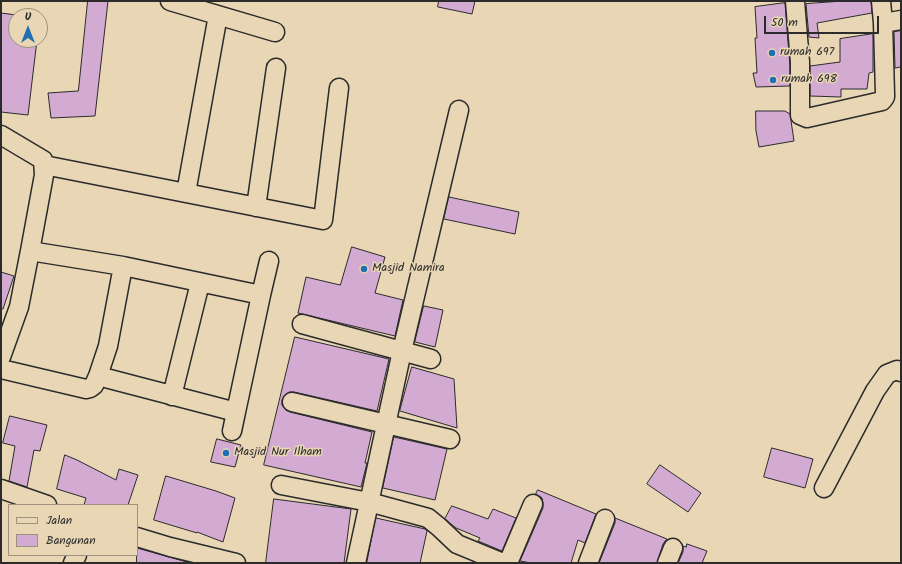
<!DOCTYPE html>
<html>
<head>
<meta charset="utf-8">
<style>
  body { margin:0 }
  #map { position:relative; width:902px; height:564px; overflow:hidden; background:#e8d6b4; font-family:Kalam,sans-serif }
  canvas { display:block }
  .frame { position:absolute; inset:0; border:2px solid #2b2b2b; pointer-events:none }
  .legend { position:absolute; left:8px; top:504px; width:130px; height:52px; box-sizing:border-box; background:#e8d6b4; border:1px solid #9c927d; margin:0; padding:5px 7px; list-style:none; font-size:12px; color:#2b2b2b }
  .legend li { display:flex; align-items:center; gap:8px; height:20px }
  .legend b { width:20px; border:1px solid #9c927d }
  .north { position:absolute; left:8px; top:8px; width:40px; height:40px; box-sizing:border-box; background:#e8d6b4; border:1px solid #9c927d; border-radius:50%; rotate:0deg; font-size:11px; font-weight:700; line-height:16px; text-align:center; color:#2b2b2b }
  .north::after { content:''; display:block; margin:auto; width:14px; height:18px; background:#1f6fb2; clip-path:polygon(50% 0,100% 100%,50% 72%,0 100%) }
  .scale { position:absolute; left:764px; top:16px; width:115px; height:18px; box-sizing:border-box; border:2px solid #2b2b2b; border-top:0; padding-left:5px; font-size:12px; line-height:14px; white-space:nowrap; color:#2b2b2b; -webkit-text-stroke:3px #e8d6b4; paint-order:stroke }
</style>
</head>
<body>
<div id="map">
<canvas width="902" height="564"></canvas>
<div class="frame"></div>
<ul class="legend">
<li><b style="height:5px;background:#e8d6b4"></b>Jalan</li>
<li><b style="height:11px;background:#d3abd2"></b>Bangunan</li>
</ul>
<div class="north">U</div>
<div class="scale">50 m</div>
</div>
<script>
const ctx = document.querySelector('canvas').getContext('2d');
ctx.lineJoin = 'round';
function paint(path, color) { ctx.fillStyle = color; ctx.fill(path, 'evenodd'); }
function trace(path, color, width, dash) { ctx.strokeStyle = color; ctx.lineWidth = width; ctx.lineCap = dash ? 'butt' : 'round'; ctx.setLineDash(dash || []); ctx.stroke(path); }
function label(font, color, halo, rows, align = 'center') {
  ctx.font = font + ' Kalam,sans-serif'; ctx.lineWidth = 3; ctx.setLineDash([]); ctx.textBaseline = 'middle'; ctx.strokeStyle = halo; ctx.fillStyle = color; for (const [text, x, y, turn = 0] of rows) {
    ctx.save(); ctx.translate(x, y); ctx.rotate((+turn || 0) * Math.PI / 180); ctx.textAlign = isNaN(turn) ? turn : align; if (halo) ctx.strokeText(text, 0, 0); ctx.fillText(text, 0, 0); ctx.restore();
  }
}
const building = new Path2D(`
  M88 1H108L95 116 51 118 48 93 78 91Z
  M439 1H475L472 14 438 7Z
  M843 1H871L872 13 817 23 819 38 809 37 806 4Z
  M785 3 790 67V86L756 87 753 73H757L755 38H757L755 7Z
  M1 13 16 15V40H37L28 115 1 112Z
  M901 31V67L895 68 894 32Z
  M873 34V72L869 73 867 89H841V97L810 96V66L840 62V39Z
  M756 111H785L790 114 794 141 759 147 756 131Z
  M449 197 519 212 515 234 444 219Z
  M352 247 385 257 375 293 403 300 395 336 298 313 306 277 340 285Z
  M1 272 14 276 3 309H1Z
  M424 306 443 310 435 347 415 342Z
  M295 337 389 359 377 411 294 392H289L285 395 282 400V405L285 409 290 412 372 432 365 463H367L361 487 264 465Z
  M412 367 454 379 457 428 400 411Z
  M10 416 47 425 40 451 34 450 27 487 9 481 15 446 3 443Z
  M394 437 447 449 435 500 383 488Z
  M217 439 241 445 235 467 211 462Z
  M772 448 813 459 805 488 764 477Z
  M65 455 77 460 116 480 119 469 138 475 128 505H84L86 498 57 489Z
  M660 465 701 493 688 512 647 484Z
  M166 476 216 491 235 498 223 542 197 532V533L154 520Z
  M538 490 596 514 585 543 578 540 571 563H531L520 561 543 508V503L542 498 536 494Z
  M274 499 351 509 344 563H266Z
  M452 506 488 519 493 509 516 518 502 551 478 541 480 538 456 528 445 519Z
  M376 518 425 529 427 531 420 563H367Z
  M615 518 667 539 663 544 657 563H599L615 523Z
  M687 544 707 551 702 563H678L683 552V546L686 547Z
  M137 548 187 562 188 563H137Z`);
const minor = new Path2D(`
  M170 1 275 32
  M795 1 800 62V115L807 118 882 101 885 97V94L883 23 881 1
  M883 23 901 20
  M1 135 43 160 44 175 30 251 19 307 1 357
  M44 165 323 220 339 88
  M186 193 218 15
  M256 207 276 68
  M30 251 123 266 261 295 236 412
  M261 295 269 261
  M302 324 431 359
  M1 369 86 389 90 388 94 385 98 376 236 412 232 431
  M98 376 108 346 123 266
  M172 396 200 283
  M292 402 450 439
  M281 485 369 502 428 518 439 527 457 544 503 563
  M824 488 875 391 887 374 897 370 901 372
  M1 489 47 505
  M137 537 170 547 236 563
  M73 563 77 555
  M356 563 402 351 459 110
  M508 563 533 504
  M588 563 605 519
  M667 563 673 548`);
const markers = [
  [772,53,4,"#1f6fb2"],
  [773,80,4,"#1f6fb2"],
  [364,269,4,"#1f6fb2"],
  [226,453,4,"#1f6fb2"]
];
const poiNames = [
  ["rumah 697",780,53],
  ["rumah 698",781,80],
  ["Masjid Namira",372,269],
  ["Masjid Nur Ilham",234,453]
];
paint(building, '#d3abd2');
trace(building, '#2b2b2b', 1);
trace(minor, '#2b2b2b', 21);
trace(minor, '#e8d6b4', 18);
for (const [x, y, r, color] of markers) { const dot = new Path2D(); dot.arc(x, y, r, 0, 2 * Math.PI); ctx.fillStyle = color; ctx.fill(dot); trace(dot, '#e8d6b4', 1.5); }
label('12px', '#2b2b2b', '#e8d6b4', poiNames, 'left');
</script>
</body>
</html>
